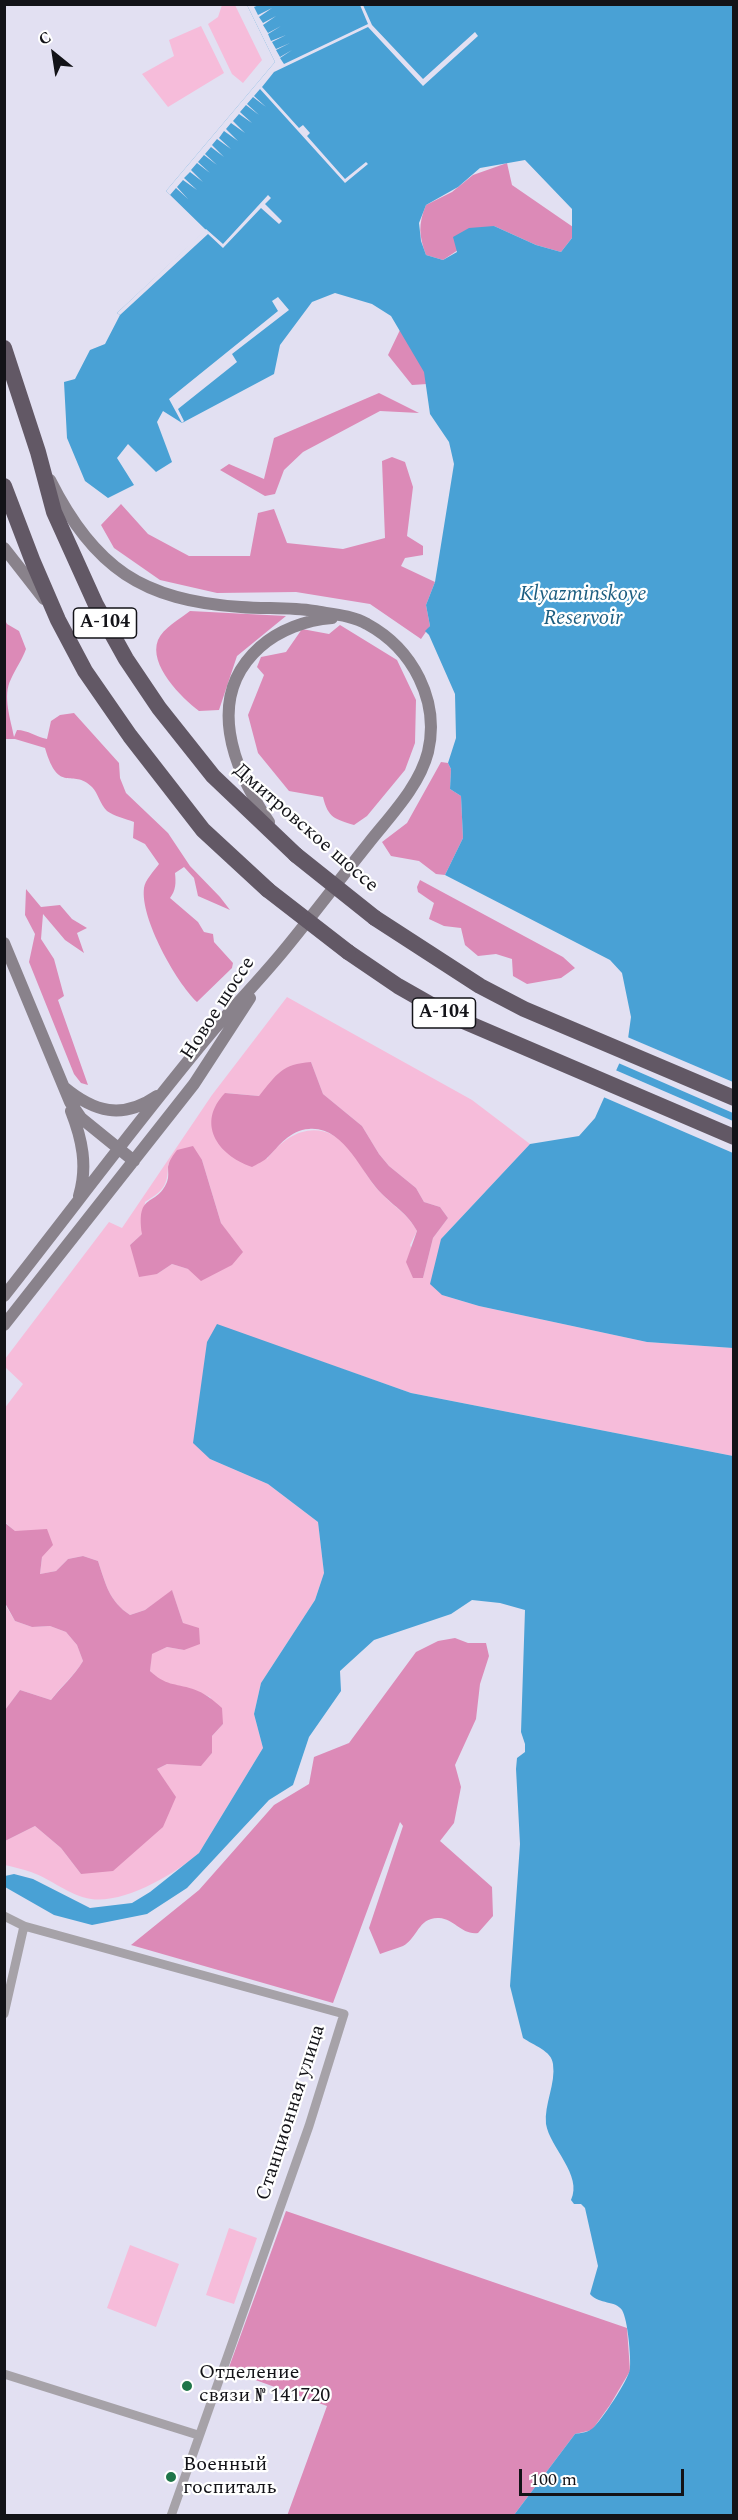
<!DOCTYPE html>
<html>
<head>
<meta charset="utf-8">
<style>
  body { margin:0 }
  #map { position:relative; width:738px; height:2520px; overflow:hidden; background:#e2e0f2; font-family:Spectral,serif }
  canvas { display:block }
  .frame { position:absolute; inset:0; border:6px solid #131318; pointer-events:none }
  .north { position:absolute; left:24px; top:24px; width:60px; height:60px; -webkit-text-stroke:4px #fff; paint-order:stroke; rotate:330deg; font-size:16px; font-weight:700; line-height:24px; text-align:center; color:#131318 }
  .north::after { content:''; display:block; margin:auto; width:21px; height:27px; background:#131318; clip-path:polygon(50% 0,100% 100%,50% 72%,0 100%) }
  .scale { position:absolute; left:519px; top:2469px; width:165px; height:27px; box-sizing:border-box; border:3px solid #131318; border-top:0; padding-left:8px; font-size:18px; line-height:21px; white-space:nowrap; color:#131318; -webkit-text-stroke:4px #fff; paint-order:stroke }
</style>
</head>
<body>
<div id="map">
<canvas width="738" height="2520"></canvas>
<div class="frame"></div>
<div class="north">С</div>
<div class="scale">100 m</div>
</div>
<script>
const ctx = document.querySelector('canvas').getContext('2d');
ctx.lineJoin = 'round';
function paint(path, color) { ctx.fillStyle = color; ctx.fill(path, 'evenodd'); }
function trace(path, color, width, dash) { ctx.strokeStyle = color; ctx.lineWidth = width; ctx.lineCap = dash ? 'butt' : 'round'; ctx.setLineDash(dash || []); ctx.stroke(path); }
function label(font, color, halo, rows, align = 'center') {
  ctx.font = font + ' Spectral,serif'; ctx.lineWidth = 4.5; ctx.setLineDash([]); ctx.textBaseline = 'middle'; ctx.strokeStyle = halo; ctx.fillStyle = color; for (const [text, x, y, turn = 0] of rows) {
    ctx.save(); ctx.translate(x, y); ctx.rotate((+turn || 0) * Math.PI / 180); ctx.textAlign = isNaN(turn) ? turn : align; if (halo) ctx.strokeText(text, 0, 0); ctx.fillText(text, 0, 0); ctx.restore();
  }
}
const green = new Path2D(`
  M222 5H235L262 60 243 83 232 74 208 24 218 17Z
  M201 26 224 73 168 107 142 74 174 56 169 40Z
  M287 997 472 1100 530 1144 441 1239 442 1295 479 1306 647 1342 733 1348V1456L411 1393 217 1325 210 1459 268 1484 318 1522 324 1573 315 1600 261 1683 254 1714 263 1748 199 1853C175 1874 124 1904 91 1899 70 1896 51 1879 31 1872 23 1869 13 1867 5 1865V1841L35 1826 61 1848 81 1874 157 1769 167 1764 201 1765 212 1753V1736L223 1724 210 1697 194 1690 163 1683 150 1671 151 1654 167 1647 184 1650 183 1623 172 1591 145 1610 130 1615C109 1601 106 1585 98 1561L83 1556 68 1559 56 1571 40 1574 42 1557 5 1522 4 1409 23 1384 5 1367V1359L109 1222 122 1228 212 1095ZM311 1062 323 1094 362 1126 379 1154 389 1166 416 1188 424 1202 440 1207 448 1218 433 1238 423 1278 410 1245 417 1231C407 1213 395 1208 382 1194 369 1182 362 1165 352 1152 325 1117 290 1128 267 1159L226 1093 259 1096ZM202 1160 221 1223 230 1236 188 1269 172 1264 157 1274 130 1245 142 1234 145 1202C163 1191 168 1186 168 1164Z
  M4 1603 15 1621 32 1627 50 1626 66 1632 77 1645 83 1661C74 1676 61 1686 51 1700L20 1690 5 1710Z
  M229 2228 257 2238 234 2304 206 2295Z
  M130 2245 179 2264 156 2327 107 2308Z`);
const forest = new Path2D(`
  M507 163 512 185 573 227 572 238 561 252 536 245 494 226 443 260 426 255C419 236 418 224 426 205L452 192 473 175Z
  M400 330 422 347 427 384 412 385 388 355Z
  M379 393 419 413 380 411 303 452 284 470 275 494 265 496 220 470 229 464 264 479 274 438Z
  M392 457 405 462 413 487 407 536 423 546V555L405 558 401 566 435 582 426 605 430 626 421 639 370 604 296 592 217 593 160 580 114 548 101 525 121 504 148 534 189 556H250L258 513 274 509 287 543 343 549 385 538 382 461Z
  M190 611 286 616 237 656 219 710 199 711C182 698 148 665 158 640 163 628 180 619 190 611Z
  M4 618 7 624 19 631 26 649C22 660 16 668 11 679 2 696 11 720 14 737L17 730C28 730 36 737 47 739L51 721 60 715 74 713 119 763 120 778 126 793 168 833 190 866 220 897 230 910 198 896 194 878 184 867 175 873C176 883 176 890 170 898L198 922 204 932 213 934 214 942 233 963 232 968 197 1002C176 982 140 918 144 888 145 880 154 871 159 864L145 844 133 838 134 822C126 819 114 816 107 811 100 804 98 793 92 787 72 767 59 796 45 748L15 739H5Z
  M340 625 397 660 416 700 415 743 405 770 367 816 354 825C335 819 328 818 323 797L289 791 258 753 248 715 264 675 257 667 261 657 286 652 302 629 329 634Z
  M441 762 448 763 451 769 450 789 461 796 463 838 445 875 436 874 419 861 391 856 382 842 407 823Z
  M420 880 563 957 575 968 561 978 527 984 513 976 512 959 496 954 478 956 465 945 461 928 444 926 429 919 434 903 418 892 417 887Z
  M26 889 41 907 60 905 72 919 87 928 77 933 84 953 65 940 43 914 41 939 54 959 64 996 58 1000 88 1085 81 1083 74 1074 29 962 35 934 25 915Z
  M311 1062 323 1094 362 1126 379 1154 389 1166 416 1188 424 1202 440 1207 448 1218 433 1238 423 1278H413L406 1262 417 1231C407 1213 396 1208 382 1194 361 1174 345 1126 309 1129 290 1130 279 1146 268 1157 263 1162 257 1164 252 1167 217 1155 196 1123 225 1093L259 1096C277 1074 282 1064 311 1062Z
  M193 1146 202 1160 221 1223 243 1252 232 1265 201 1281 188 1269 172 1264 157 1274 139 1277 130 1245 142 1234C136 1191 156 1208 167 1182 169 1177 168 1172 168 1167 169 1161 173 1155 177 1150Z
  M4 1522 15 1531 47 1529 53 1545 42 1557 40 1574 56 1571 68 1559 83 1556 98 1561C106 1585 109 1601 130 1615L145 1610 172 1590 183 1623 199 1628 200 1644 184 1650 167 1647 152 1654 150 1671C166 1686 174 1683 193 1689 205 1693 213 1700 222 1708L223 1724 212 1736V1753L201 1766 167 1764 157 1769 176 1797 163 1827 113 1871 81 1874 61 1848 35 1826 5 1841V1710L20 1690 51 1700C62 1686 74 1676 83 1661L77 1645 66 1632 50 1626 32 1627 15 1621 5 1603Z
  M455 1638 468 1643H486L489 1656 480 1684 476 1719 455 1765 461 1787 454 1823 440 1841 492 1887 493 1916 478 1933C461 1935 455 1919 439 1918 418 1917 418 1938 403 1946 396 1949 387 1951 380 1954L369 1928 403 1826 400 1822 333 2003 131 1945 199 1890 274 1805 309 1784 314 1757 349 1743 416 1652 438 1641Z
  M286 2211 627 2328 630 2371 610 2405 592 2430 575 2434 514 2515 287 2516 327 2406 228 2370Z`);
const water = new Path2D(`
  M247 5H733V1348L647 1342 479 1306 442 1295 430 1284 441 1239 530 1144 579 1136 595 1118 627 1046 631 1017 622 973 610 960 445 875 463 838 461 796 450 789 451 769 448 763 456 738 455 694 429 635 425 631 430 626 426 605 435 582 454 464 449 442 430 414 424 372 391 316 372 304 335 293 312 302 280 345 274 374 182 423 163 411 157 422 172 462 156 472 128 444 117 458 134 485 108 498 85 481 67 438 64 382 75 379 90 350 105 344 120 315 117 313 206 230 166 191 275 62ZM525 160 572 209V238L561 252 536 245 494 226 469 228 453 237 457 252 443 260 426 255 421 241 419 223 426 205 458 187 480 168Z
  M217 1324 411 1393 733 1456V2515H514L575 2434C581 2433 589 2432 593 2428 601 2421 629 2379 630 2369 631 2357 628 2320 622 2310 615 2300 600 2305 590 2294L598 2266 585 2208 581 2204H574L571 2200C583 2175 550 2148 546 2124 544 2104 556 2084 553 2064 552 2051 533 2045 523 2038L510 1986 520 1844 516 1769 517 1758 525 1752V1744L521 1732 525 1610 500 1603 472 1600 451 1614 374 1640 340 1671 341 1691 309 1737 293 1785 269 1800 187 1888 147 1914 92 1925 54 1915 5 1887V1876L14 1874 33 1879 90 1908 132 1903 150 1892 199 1853 263 1748 254 1714 261 1683 315 1600 324 1573 318 1522 268 1484 210 1459 193 1443 207 1342Z`);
const pier = new Path2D(`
  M247 5H259L254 7 258 15 272 8 259 17 263 23 276 16 263 25 268 33 281 26 268 34 271 41 286 35 272 42 276 49 290 43 276 50 280 57 292 50 280 58 284 64 368 24 360 5H363L372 25 423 79 475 32 478 36 423 86 368 27 274 72 262 87 299 128 303 125 310 133 307 136 345 179 366 162 368 164 345 183 260 89 254 96 266 107 253 97 247 104 259 115 246 105 240 112 252 123 239 114 233 121 245 133 231 123 226 129 238 141 224 131 219 138 231 149 217 139 212 145 224 157 211 147 205 154 217 165 204 155 198 162 210 173 197 163 191 170 203 182 190 172 184 178 197 190 183 180 177 187 188 199 176 188 170 195 166 191 275 62Z
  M268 195 271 198 265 204 282 221 279 224 261 208 223 248 208 234 120 315 117 313 206 229 223 244Z
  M278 297 289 310 232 354 237 362 178 409 184 421 182 423 169 399 278 311 272 301Z
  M625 1036 733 1082V1113L616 1062Z
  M613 1069 733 1121V1153L601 1096Z`);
const street = new Path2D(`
  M4 1916 24 1926 344 2014 309 2126 171 2516
  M4 2014 24 1926
  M4 2374 198 2435`);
const secondary = new Path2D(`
  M4 548 44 599
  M269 822C233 769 204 697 260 647 279 630 306 620 332 618
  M4 943 70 1102 81 1118 134 1161
  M64 1087C94 1112 122 1120 157 1096
  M71 1111C82 1139 88 1166 79 1196
  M4 1296C75 1206 143 1114 216 1027 239 1001 263 976 285 949 313 915 340 879 368 844 390 816 419 787 428 752 440 701 413 649 367 624 352 615 331 614 314 611 290 607 265 609 241 607 143 601 94 568 50 480
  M4 1325 194 1084 250 998`);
const highway = new Path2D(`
  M4 348 38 452 54 512 96 605 126 659 159 708 213 776 296 855
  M4 486 33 562 58 620 85 671 130 736 203 830 268 890
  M375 918 480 986 524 1009 734 1098
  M348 952 398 986 449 1015 734 1137`);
const highwayBridge = new Path2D(`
  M296 855 375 918
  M268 890 348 952`);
const markers = [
  [187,2386,6,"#1f7549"],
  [171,2477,6,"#1f7549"]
];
const shields = [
  [105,623,63],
  [444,1013,63]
];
const shieldNames = [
  ["А-104",105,623],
  ["А-104",444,1013]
];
const streetNames = [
  ["Дмитровское шоссе",305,829,41],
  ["Новое шоссе",219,1009,-57],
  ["Станционная улица",292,2113,-72]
];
const poiNames = [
  ["Отделение",199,2374],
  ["связи № 141720",199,2397],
  ["Военный",183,2466],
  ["госпиталь",183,2489]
];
const waterNames = [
  ["Klyazminskoye",583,596],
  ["Reservoir",583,620]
];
paint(green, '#f6bcda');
paint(forest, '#dc8ab7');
paint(water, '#49a1d5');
paint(pier, '#e2e0f2');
trace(street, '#a6a2a8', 9);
trace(secondary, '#89828b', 12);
trace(highway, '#625865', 16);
trace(highwayBridge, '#625865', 16);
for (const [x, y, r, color] of markers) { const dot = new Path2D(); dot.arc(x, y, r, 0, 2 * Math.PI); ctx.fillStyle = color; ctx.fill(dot); trace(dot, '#fff', 2); }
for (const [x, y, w] of shields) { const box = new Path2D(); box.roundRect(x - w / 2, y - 15, w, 30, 4.5); ctx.fillStyle = '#fff'; ctx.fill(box); trace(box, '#131318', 1.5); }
label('bold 18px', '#131318', null, shieldNames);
label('20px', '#131318', '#fff', streetNames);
label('20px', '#131318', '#fff', poiNames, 'left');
label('italic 21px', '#1d5e81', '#fff', waterNames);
</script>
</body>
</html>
